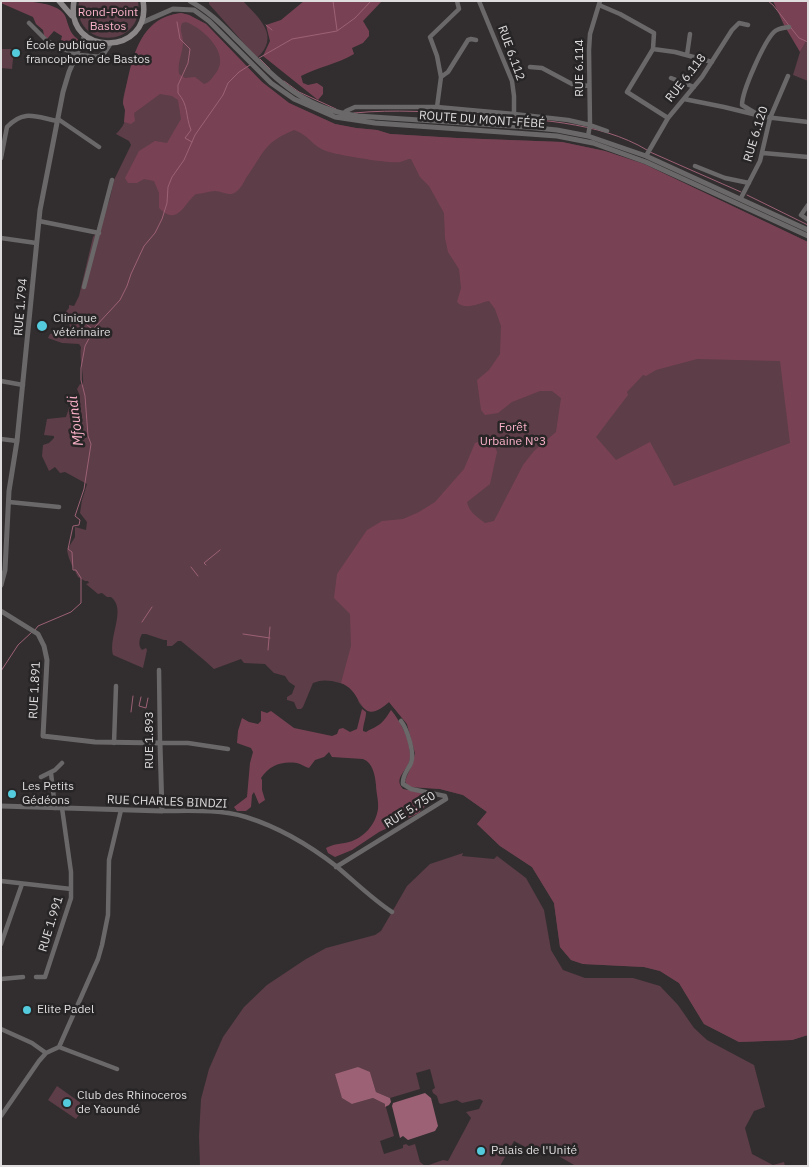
<!DOCTYPE html>
<html>
<head>
<meta charset="utf-8">
<style>
  body { margin:0 }
  #map { position:relative; width:809px; height:1167px; overflow:hidden; background:#322e2f; font-family:"IBM Plex Sans",sans-serif }
  canvas { display:block }
  .frame { position:absolute; inset:0; border:2px solid #dfdddd; pointer-events:none }
</style>
</head>
<body>
<div id="map">
<canvas width="809" height="1167"></canvas>
<div class="frame"></div>
</div>
<script>
const ctx = document.querySelector('canvas').getContext('2d');
ctx.lineJoin = 'round';
function paint(path, color) { ctx.fillStyle = color; ctx.fill(path, 'evenodd'); }
function trace(path, color, width, dash) { ctx.strokeStyle = color; ctx.lineWidth = width; ctx.lineCap = dash ? 'butt' : 'round'; ctx.setLineDash(dash || []); ctx.stroke(path); }
function label(font, color, halo, rows, align = 'center') {
  ctx.font = font + ' "IBM Plex Sans",sans-serif'; ctx.lineWidth = 5; ctx.setLineDash([]); ctx.textBaseline = 'middle'; ctx.strokeStyle = halo; ctx.fillStyle = color; for (const [text, x, y, turn = 0] of rows) {
    ctx.save(); ctx.translate(x, y); ctx.rotate((+turn || 0) * Math.PI / 180); ctx.textAlign = isNaN(turn) ? turn : align; if (halo) ctx.strokeText(text, 0, 0); ctx.fillText(text, 0, 0); ctx.restore();
  }
}
const green = new Path2D(`
  M79 1H138C145 50 71 50 79 1Z
  M209 1H243C259 18 281 36 257 58L209 4Z
  M181 13 189 15 206 24 262 82 289 103 335 124 356 128 377 130 390 134 457 138 562 142 605 151 644 164 808 242V1035L792 1040 739 1042 704 1024 679 983 660 971 644 967 583 964 571 960 560 947 554 903 532 867 500 846 477 824 487 812 463 795 440 789 411 787 406 777 413 763 415 753 407 724 389 702C379 710 370 717 360 704 357 700 357 694 353 690 348 684 340 683 332 681 325 680 320 680 313 683L303 707 301 709H297L294 702 287 700V697L292 694 295 686 289 682 285 676 274 673 265 664 244 663 241 659 214 669 204 660 181 641H178L172 646H167V640H164L146 634H142C139 639 138 646 142 650L146 648 147 650 143 668 113 655C108 637 127 609 111 597H107L102 593 98 594 86 584 89 583 88 581H85L78 577C73 567 69 561 67 550L75 537V527L86 530 87 522 80 513 82 500 87 484 65 472 60 473 55 467 49 471 42 456 43 445 49 443 54 438V436L44 435 47 419 66 417 71 402 80 401V396L77 389 80 384 83 385C84 372 79 360 81 347L79 344 62 343 48 338 50 334C56 333 61 335 67 334L70 325 61 320V317L69 308V305L74 306 79 296 93 237 100 228 110 198 114 180 131 145 129 141 116 134C123 127 127 121 125 110 125 108 123 105 123 103 123 95 127 84 129 76 138 45 143 18 181 13Z
  M808 38V81L793 75 800 52Z
  M1 49H14L12 69 1 68Z
  M463 853 462 856 494 859 497 856 526 878 544 910 551 950 563 970 585 978H633L660 986 678 1005 694 1028 707 1040 754 1065 765 1107 754 1111 745 1128 752 1154 773 1165 784 1162 785 1166H576L546 1149 537 1153 514 1141 500 1166H426L443 1160 448 1161 471 1118 466 1112 479 1109 483 1101 480 1099 462 1103 457 1100 441 1104 439 1103 437 1096 433 1093 432 1090 435 1088 430 1069 416 1073 420 1089 390 1098 376 1092 370 1072 352 1104 373 1098 385 1104 394 1136 380 1141 384 1154 403 1148V1145L406 1144 409 1146 415 1144 420 1162 425 1166H200L199 1136 201 1099 209 1069 223 1037 244 1007 267 985 306 959 326 948 375 935 381 931 407 886 430 864Z
  M57 1086 85 1106 76 1119 48 1100Z`);
const forest = new Path2D(`
  M1 1C19 1 61 0 66 18 69 28 71 36 81 41L74 52 66 47 68 43 61 40 62 36 54 31 47 39 44 35 43 30 36 24 33 17 1 3Z
  M304 1H382L363 21 369 31V36L363 43 352 48 354 54C337 64 318 67 301 76L303 83 308 85 317 83 323 87V94L318 100 263 56 270 41 266 25 281 20Z
  M773 1H808V38L800 52 784 25Z
  M181 13 189 15 206 24 262 82 289 103 335 124 356 128 377 130 390 134 457 138 562 142 605 151 644 164 808 242V1035L792 1040 739 1042 704 1024 679 983 660 971 644 967 583 964 571 960 560 947 554 903 532 867 500 846 477 824 487 812 463 795 440 789 411 787 407 785 405 781 413 763 415 753 407 724 389 702C358 729 365 692 341 683L351 646 350 614 334 598 337 574 367 530 382 521 403 519 419 512 435 502 464 469 475 443 483 440 494 444 497 452 490 484 467 502C469 512 477 517 485 523L494 521 523 465 534 451 556 432 561 398 552 391H540L512 402 498 413 485 415 481 410 477 380 489 370 500 354 501 326 495 309 489 301C479 303 465 311 457 302L461 288 459 269 448 252 445 238 444 213 429 186 420 177 411 159C406 159 405 161 400 162 391 164 337 155 326 151 313 147 308 134 294 130 263 143 264 153 246 178 244 182 241 188 237 191 229 198 223 191 215 191 209 191 203 194 196 194 184 203 178 227 159 208V193L154 181 144 179 137 183H128L125 178 139 151 155 141 167 143 181 119 178 100 172 96 160 94 134 113 135 121 131 124 124 122 125 110 123 103C131 66 135 19 181 13ZM186 22C203 28 231 54 216 73 212 78 210 82 204 84L195 77 185 78 179 74C177 62 183 53 183 42 183 35 179 30 182 23ZM697 359 780 361 790 443 674 486 650 442 616 460 596 437 628 395 627 392 643 375 646 376 656 370Z
  M362 709 366 712C366 719 363 724 363 731L366 732C370 729 373 729 377 726 384 722 387 716 391 710 401 722 411 741 410 757 410 770 392 777 403 789L436 795V798L426 805 419 813 379 832 352 850 335 857 328 853 326 848C333 844 341 844 349 842 364 838 376 824 378 809 379 802 376 792 376 785 375 775 373 763 363 759L332 757 329 752 324 757 315 760 309 768C305 767 301 764 297 763 281 761 270 765 261 778L262 780V790L265 800 259 804 254 792 252 795 251 807 246 811H237L234 807 247 797 250 763 253 752 251 748 237 743 238 731 242 718 249 722 258 724 261 721V711L267 713 271 711 294 728 332 736 337 734 339 729 343 728 350 732 357 729Z`);
const water = new Path2D(`
  M358 1067 370 1072 376 1092 390 1098 391 1102 389 1105 385 1107V1104L373 1098 352 1104 342 1098 335 1074Z
  M425 1093 431 1098 438 1126 435 1131 408 1140 403 1136 400 1138 392 1106 393 1103Z`);
const stream = new Path2D(`
  M333 1 337 30
  M768 1 773 5 799 38 808 42
  M177 22 180 39 190 49 188 63 178 85V93C189 106 185 115 191 130L185 138 192 142
  M266 25 272 30
  M259 58 292 39 337 31 355 18 371 1
  M260 59 270 69
  M284 81 299 92 336 109
  M354 113C395 109 435 112 476 115 531 119 599 121 647 150
  M650 152 741 192
  M747 195 808 225
  M81 319 87 321 86 324 92 329 89 333 83 329
  M206 565 204 563 220 550
  M191 567 198 576
  M142 622 152 607
  M35 630 38 626 71 612 81 603V578L76 570H73L72 552 68 549 73 526 79 525 80 520 75 516 84 489 91 444 88 436 85 396 81 380V368L85 346 95 327 120 300 127 286 131 274 144 246 155 233 162 219 167 203 168 187 172 177 184 160 195 135 223 95 228 83 239 72 250 65
  M243 634 270 638
  M268 650 270 627
  M1 671 18 645 32 632
  M141 697 139 706 146 708 148 698
  M131 712 133 696`);
const minor = new Path2D(`
  M479 1 512 81 514 96V114
  M599 5 620 14 654 33 653 49
  M29 23 47 41 77 55
  M687 55 690 34
  M530 67 542 68 572 84 589 86
  M441 77 437 56 430 37 459 9 457 1
  M671 78 694 87
  M684 99 724 107 765 117 808 122
  M437 107 441 77 448 72 468 40 471 39 476 40
  M343 114 346 111 355 107H437L514 114 568 120 590 125 607 131
  M757 114 742 105C742 91 764 42 774 32 778 28 784 28 789 27
  M668 118 627 92 653 49 675 52 712 62
  M58 119 99 147
  M588 136 590 125 589 50 590 34 600 1
  M763 153 808 157
  M646 156 668 118 702 77 732 30 739 23 748 25
  M1 158 7 127C24 109 36 117 57 121
  M695 166 725 178 749 183
  M741 198 760 161 770 118 788 76
  M808 205 801 215 808 220
  M39 221 99 233
  M1 238 36 243
  M84 287 112 180
  M1 381 23 385
  M1 439 17 441
  M9 502 59 507
  M159 670 160 743H188L228 749
  M114 743 116 686
  M51 773 55 808
  M41 777 55 770 62 763
  M162 811C189 811 219 809 246 817 278 827 309 845 336 866 354 881 372 899 392 912
  M336 867 446 799 445 796 411 789 403 784C402 775 408 770 411 763 415 753 407 729 401 721
  M1 881 71 889
  M1 944 22 884
  M36 977H45L71 898V872L62 808
  M1 979 23 977
  M1 1029 32 1043 46 1053
  M59 1047 117 1069
  M1 1116 39 1061 46 1053 59 1047 98 959 102 945 108 915 109 860 121 810`);
const tertiary = new Path2D(`
  M190 1C209 11 223 26 237 40 275 78 302 109 358 116L526 127 557 130 588 136 646 156 808 230
  M141 23 173 9 194 10 209 21 271 83 294 99 335 117 375 123 557 136 593 143 646 162 808 236
  M77 55 99 57 104 53 110 44
  M1 585 5 570 9 491 17 441 40 210 63 92 69 72 85 35
  M1 611 38 634 44 646 47 660 43 736 95 742 160 743 162 811 1 806`);
const secondary = new Path2D(`
  M59 1 72 16
  M74 1C64 58 153 56 143 1`);
const markers = [
  [16,53,5,"#54cadd"],
  [42,326,6,"#54cadd"],
  [12,794,5,"#54cadd"],
  [27,1010,5,"#54cadd"],
  [67,1103,5,"#54cadd"],
  [481,1151,5,"#54cadd"]
];
const parkNames = [
  ["Rond-Point",108,13],
  ["Bastos",108,27],
  ["Forêt",513,428],
  ["Urbaine N°3",513,442]
];
const poiNames = [
  ["École publique",26,46],
  ["francophone de Bastos",26,60],
  ["Clinique",53,319],
  ["vétérinaire",53,333],
  ["Les Petits",22,787],
  ["Gédéons",22,801],
  ["Elite Padel",37,1010],
  ["Club des Rhinoceros",77,1096],
  ["de Yaoundé",77,1110],
  ["Palais de l'Unité",491,1151]
];
const streetNames = [
  ["RUE 6.112",511,53,70],
  ["RUE 6.114",580,68,-90],
  ["RUE 6.118",686,78,-52],
  ["ROUTE DU MONT-FÉBÉ",482,120,4],
  ["RUE 6.120",756,134,-73],
  ["RUE 1.794",21,307,-85],
  ["RUE 1.891",35,690,-87],
  ["RUE 1.893",150,740,-90],
  ["RUE CHARLES BINDZI",167,802,2],
  ["RUE 5.750",410,810,-32],
  ["RUE 1.991",51,924,-73]
];
const waterNames = [
  ["Mfoundi",76,421,-97]
];
paint(green, '#5d3d47');
paint(forest, '#794254');
paint(water, '#9c6174');
trace(stream, '#9c6174', 1);
trace(minor, '#6a6868', 4.5);
trace(tertiary, '#6a6868', 5);
trace(secondary, '#8b8788', 5.5);
for (const [x, y, r, color] of markers) { const dot = new Path2D(); dot.arc(x, y, r, 0, 2 * Math.PI); ctx.fillStyle = color; ctx.fill(dot); trace(dot, '#282526', 2); }
label('12px', '#fab2c8', '#282526', parkNames);
label('12px', '#dfdddd', '#282526', poiNames, 'left');
label('12px', '#dfdddd', '#282526', streetNames);
label('italic 14px', '#f7afc5', '#282526', waterNames);
</script>
</body>
</html>
